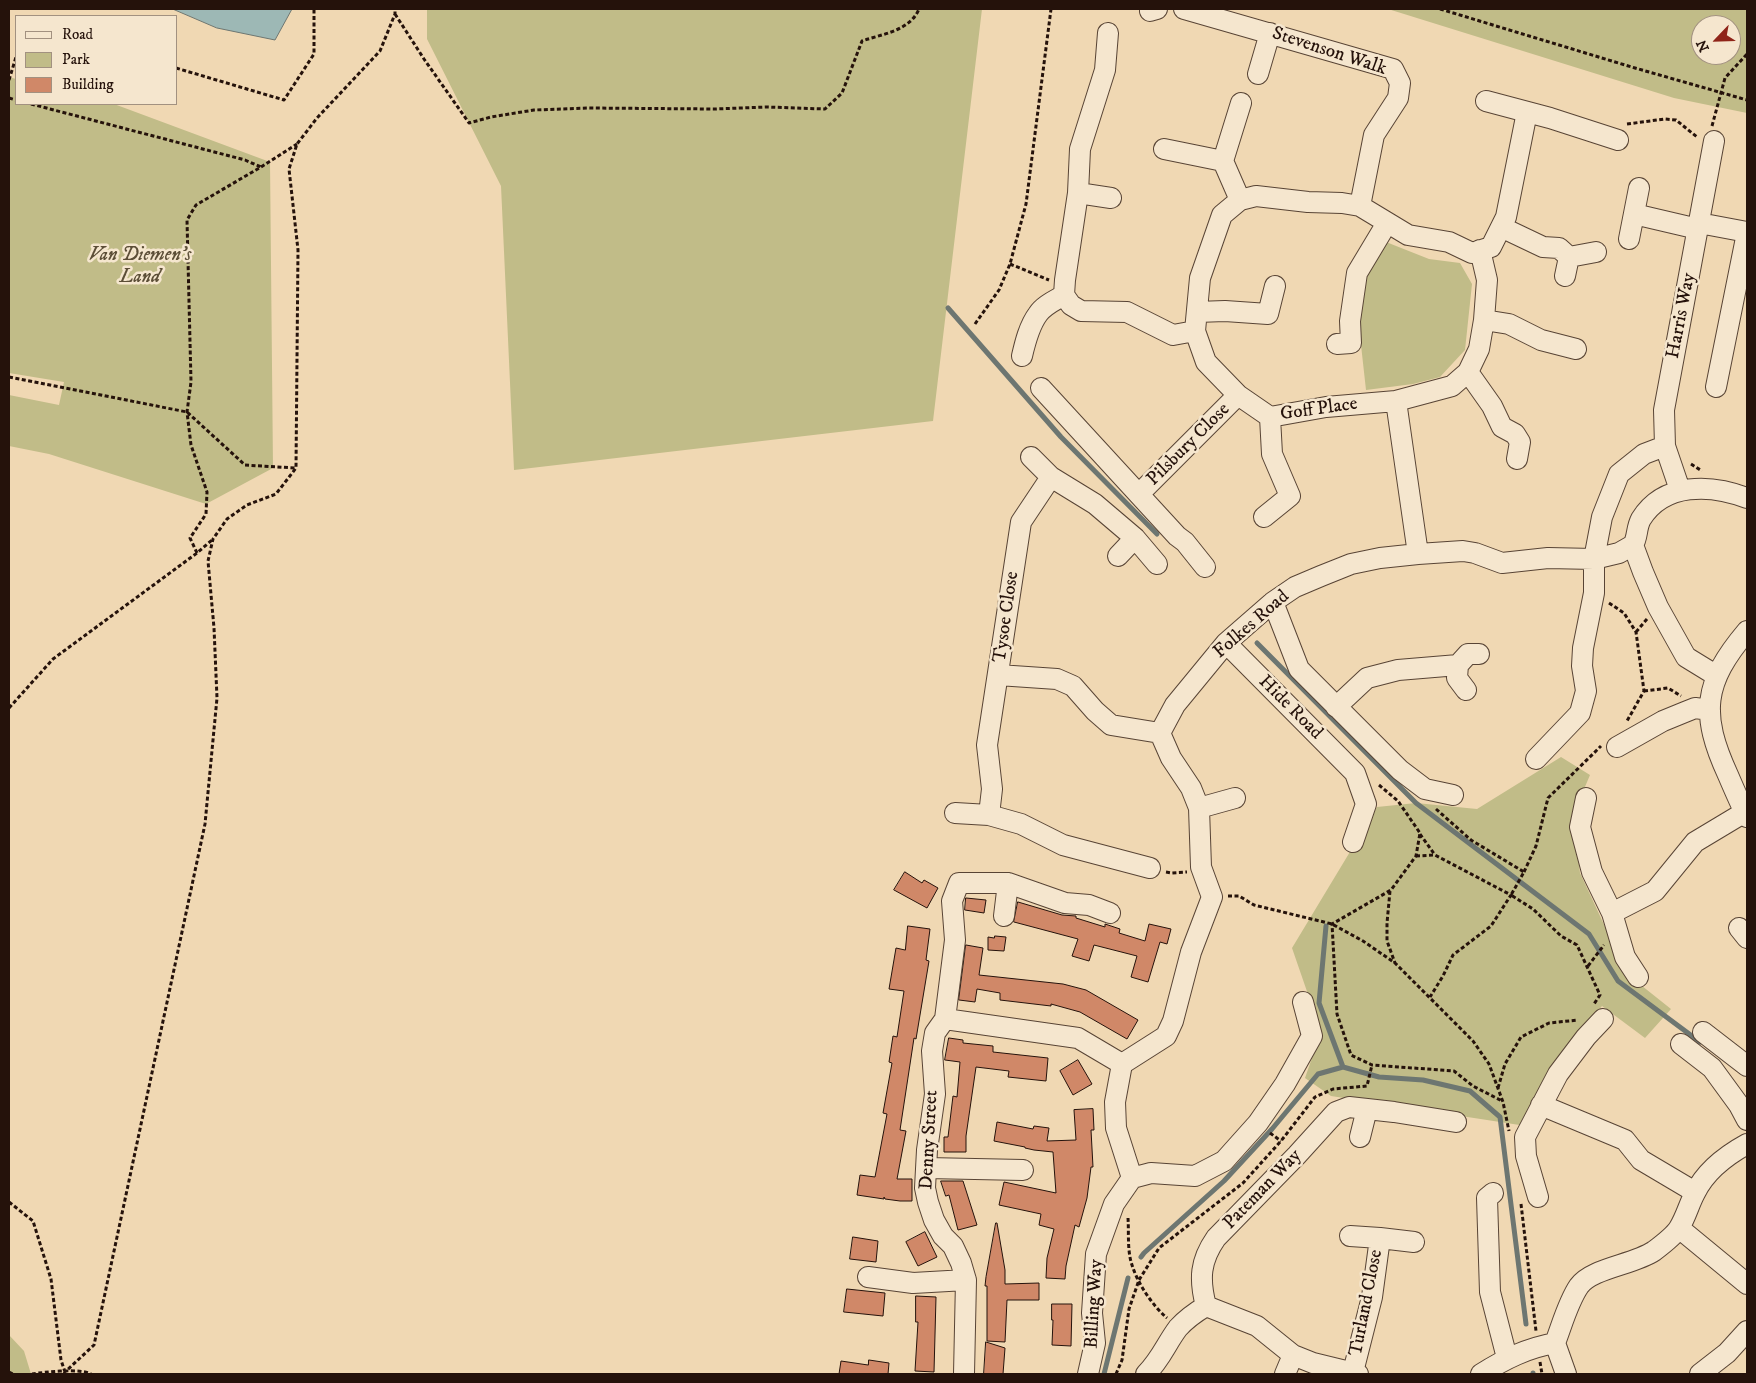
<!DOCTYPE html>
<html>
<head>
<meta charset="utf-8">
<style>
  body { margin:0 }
  #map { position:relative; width:1756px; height:1383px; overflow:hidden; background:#f0d8b3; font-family:"IM FELL DW Pica",serif }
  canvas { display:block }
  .frame { position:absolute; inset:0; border:10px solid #25120b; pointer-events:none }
  .legend { position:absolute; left:15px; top:15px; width:162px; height:90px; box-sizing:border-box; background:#f5e6ce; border:1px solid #a29180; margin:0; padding:6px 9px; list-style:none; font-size:15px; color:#25120b }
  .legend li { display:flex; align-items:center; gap:10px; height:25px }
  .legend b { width:25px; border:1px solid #a29180 }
  .north { position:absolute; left:1691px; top:15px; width:50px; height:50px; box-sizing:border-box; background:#f5e6ce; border:1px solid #a29180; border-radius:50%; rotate:246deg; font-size:14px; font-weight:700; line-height:20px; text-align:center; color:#25120b }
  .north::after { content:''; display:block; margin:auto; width:18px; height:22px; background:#8f2418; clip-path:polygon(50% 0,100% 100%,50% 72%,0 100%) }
</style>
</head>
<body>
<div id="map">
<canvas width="1756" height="1383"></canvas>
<div class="frame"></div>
<ul class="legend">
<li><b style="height:6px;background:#f5e6ce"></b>Road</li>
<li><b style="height:14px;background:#c1bc88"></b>Park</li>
<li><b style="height:14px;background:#d08868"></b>Building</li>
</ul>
<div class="north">N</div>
</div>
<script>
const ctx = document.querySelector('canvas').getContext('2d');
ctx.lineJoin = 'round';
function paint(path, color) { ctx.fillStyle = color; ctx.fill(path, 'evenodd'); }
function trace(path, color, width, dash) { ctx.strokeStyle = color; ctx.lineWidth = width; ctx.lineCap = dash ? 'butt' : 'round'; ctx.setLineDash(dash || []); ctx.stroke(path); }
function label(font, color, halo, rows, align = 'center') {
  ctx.font = font + ' "IM FELL DW Pica",serif'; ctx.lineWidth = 5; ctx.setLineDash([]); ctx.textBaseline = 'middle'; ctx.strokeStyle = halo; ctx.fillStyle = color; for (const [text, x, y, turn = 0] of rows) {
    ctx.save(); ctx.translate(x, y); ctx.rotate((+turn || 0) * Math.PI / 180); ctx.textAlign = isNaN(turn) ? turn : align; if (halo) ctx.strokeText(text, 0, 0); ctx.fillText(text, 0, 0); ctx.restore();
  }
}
const green = new Path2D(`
  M427 9H982L933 421 514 470 501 186 427 39Z
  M1388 9H1747V113L1674 98ZM1701 25H1731V55H1701Z
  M9 77 16 79V104H114L270 162 273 468 206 504 49 454 9 446V395L59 405 64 382 9 373Z
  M1381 240 1429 259 1460 263 1472 284 1465 350 1440 377 1413 384 1366 390 1359 327 1365 283Z
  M1561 757 1590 775 1573 815 1580 873 1627 974 1671 1009 1645 1038 1602 1006 1574 1040 1526 1126 1331 1096 1305 1078 1321 1032 1292 948 1377 807 1416 803 1477 809Z
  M9 1335 24 1351 31 1374H9Z`);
const water = new Path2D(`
  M173 9H292L275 40 217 28Z`);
const stream = new Path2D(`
  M948 308 1061 437 1157 534
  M1257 643 1416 803 1589 934 1618 981 1700 1042
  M1343 1067 1379 1077 1423 1080 1470 1091 1500 1117 1526 1324
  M1141 1257 1144 1253 1224 1181 1272 1129 1318 1074 1343 1067 1319 1003 1326 926
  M1533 1373V1374
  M1104 1374 1128 1278`);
const building = new Path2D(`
  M905 872 922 883 924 880 938 888 927 908 894 890Z
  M966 898 986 900 984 913 965 910Z
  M1018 902 1062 915 1076 916V918L1105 927V924L1120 929 1119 933 1145 941 1149 924 1171 929 1167 944 1160 942 1148 982 1131 977 1137 956 1094 945 1089 961 1072 956 1078 939 1014 922Z
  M908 926 930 929 926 960 929 961 916 1039 914 1038 900 1130 906 1131 897 1179H912V1201H900L885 1199 884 1197V1199L857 1195 860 1175 875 1177 887 1114 883 1113 892 1063 889 1062 893 1036 897 1037 904 991 889 989 896 948 905 950Z
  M995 936 1006 937 1004 951 988 950V937L994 938Z
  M966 945 983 948 979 975 1063 984 1086 990 1138 1020 1127 1039 1080 1012 1051 1004V1006L1000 1000V993L977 989 975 1002 959 1000Z
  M949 1038 963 1040V1043L993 1046V1052L1048 1058 1046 1081 1008 1077 1009 1071 976 1067 966 1136V1152H944V1137H948L953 1096 957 1097 960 1062 945 1060Z
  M1078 1060 1092 1084 1073 1095 1060 1071Z
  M1093 1109 1094 1130H1091L1093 1167H1091L1087 1198 1079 1227 1075 1225 1066 1266 1065 1279 1046 1278 1047 1258 1054 1229 1039 1225 1041 1214 999 1205 1004 1182 1056 1193 1053 1152 1034 1150 1025 1148V1147L994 1141 997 1122 1033 1129 1034 1126 1049 1128 1047 1141 1076 1140 1074 1110Z
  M941 1181H963L977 1225 958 1230 949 1195 946 1196Z
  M996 1223H997L1005 1270V1284L1039 1283V1300H1007L1005 1342 987 1341V1286H985L986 1277Z
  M925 1232 937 1257 918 1266 906 1242Z
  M853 1237 878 1241 876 1262 850 1259Z
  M847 1289 885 1293 883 1316 844 1312Z
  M916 1296 936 1297 934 1372 915 1371 918 1322H916Z
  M1052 1304H1072L1071 1346 1052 1345 1053 1320H1052Z
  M986 1342 1005 1348 1003 1374H984Z
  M869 1360 889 1363 888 1374H839L841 1361 868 1365Z`);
const path = new Path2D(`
  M1440 9 1635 68 1747 100
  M395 14 424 59 469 123 491 117 534 110 588 108 714 109 767 107 825 109 842 93 862 41C882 34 910 31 919 9
  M176 68 284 100 314 54V9
  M9 80 16 57
  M9 98 16 100
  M31 104 245 160 261 167
  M1627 124 1665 119 1676 120 1697 137
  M1712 126 1725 78 1747 54
  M1010 264 1049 280
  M975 324 999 290 1010 264 1026 204 1051 9
  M9 377 187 412 245 465 295 468
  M1691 464 1702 471
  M197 553 190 538 206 514 207 492 191 445 187 412 191 382 187 220 196 205 261 167 297 144
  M1609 603 1624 613 1636 632 1644 691 1627 721
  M1636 632 1647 619
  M1644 691 1668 688 1681 696
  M9 708 53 659 197 553 212 540
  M1379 785 1398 801 1420 833 1416 856 1391 890 1332 924 1337 1014 1351 1055 1372 1065 1454 1071 1473 1086 1502 1101
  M1436 809 1471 840 1524 872 1511 895 1533 909 1561 936 1577 945 1600 995 1594 1004
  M1420 834 1435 855
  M1416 856 1435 855 1511 895 1491 926 1453 955 1443 976 1430 997
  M1166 872 1172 873 1187 872
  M1524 872 1536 846 1548 798 1601 746
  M1390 891 1387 923V941L1395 963
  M1228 896H1239L1254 905 1332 924 1363 941 1395 963 1473 1041 1489 1064 1503 1102 1509 1131
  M1588 966 1604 945
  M1498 1088 1505 1064 1521 1037 1549 1023 1578 1020
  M1270 1133 1281 1141
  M9 1202 33 1221 51 1279 61 1360 65 1372
  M1521 1204 1536 1331
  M1128 1218C1129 1233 1127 1250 1132 1265 1138 1284 1152 1305 1167 1318
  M1540 1362 1542 1374
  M9 1372 13 1374
  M32 1374C45 1372 81 1368 91 1374
  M64 1374 65 1372 94 1345 205 824 217 698 214 628 208 561 213 539 227 519 247 505 276 494 296 468 298 250 289 169 297 144 317 118 380 51 395 14V9
  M1116 1374 1122 1360 1129 1309 1139 1280 1159 1248 1243 1183 1281 1141 1315 1097 1333 1089 1367 1086 1372 1065`);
const minor = new Path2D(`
  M1184 9 1393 69 1400 83 1398 98 1374 135 1360 206
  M1150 11 1157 9
  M1108 33 1105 70 1080 149 1078 193 1065 280 1064 295 1071 305 1081 311 1127 312 1173 335 1195 331
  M1258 74 1270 33
  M1486 101 1550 118 1618 140
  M1164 149 1223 161
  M1078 193 1111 198
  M1240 200 1223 161 1241 103
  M1634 214 1698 229
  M1699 223 1747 232
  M1501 227 1543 247 1559 248 1569 257 1596 252
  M1629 239 1639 188
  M1480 250 1487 280 1484 320 1479 349 1468 372 1452 386 1396 401 1326 407 1270 417 1238 395 1206 362 1195 331 1200 278 1222 215 1240 200 1256 196 1308 202 1342 203 1360 206 1408 235 1449 242 1472 253 1491 247 1506 217 1527 112
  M1565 276 1569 257
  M1197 312 1225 311 1268 314 1275 286
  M1484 320 1509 324 1541 340 1576 349
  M1337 344 1351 343 1350 321 1357 273 1387 223
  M1022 356C1025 343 1029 326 1038 314 1044 305 1056 300 1064 295
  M1468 372 1492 406 1502 427 1515 434 1520 442 1517 459
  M1716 387 1747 233
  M1041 388 1177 536 1185 542 1205 567
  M1396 401 1418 554
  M1031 457 1051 477 1095 504 1135 538 1157 564
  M1680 490 1665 446 1664 410 1714 141
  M1139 494 1238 395
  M1264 517 1290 496 1272 454 1270 417
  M1633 545 1643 572 1658 607 1686 657 1717 676
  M1118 556 1135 538
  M1273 602 1299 669 1400 770 1425 789 1453 795
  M1747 631C1703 683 1700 714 1728 775 1734 789 1740 803 1747 817
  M1226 643 1355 773 1366 804 1353 842
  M998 675 1057 679 1073 686 1095 711 1111 725 1160 733
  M1466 690 1457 678 1458 665 1468 654H1479
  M1336 707 1367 678 1398 670 1458 665
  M1160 733 1175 705 1226 643 1273 602 1295 587 1321 576 1351 564 1380 558 1418 554 1463 551 1475 553 1502 563 1548 558 1594 559 1619 553 1633 545C1638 537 1636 528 1641 519 1664 482 1711 484 1747 498
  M1617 747 1663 721 1685 712 1695 708 1710 710
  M1536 759 1580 713 1586 691 1582 666 1583 648 1594 593V559L1602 517 1619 474 1644 454 1665 446
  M1586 798 1580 827 1592 872 1612 913 1625 957 1638 977
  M1199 808 1235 798
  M955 813 989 815 1021 824 1063 845 1150 868
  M989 815 992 789 987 745 1021 522 1051 477
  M1612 913 1655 891 1695 842 1745 812
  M1004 916 1008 883
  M1739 928 1747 938
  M945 1019 1078 1038 1122 1064 1166 1036 1173 1021 1191 952 1212 897 1201 867 1199 808 1191 788 1171 758 1160 733
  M1703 1032 1747 1066
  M1681 1044 1712 1068 1739 1105 1747 1120
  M1541 1105 1625 1140 1641 1160 1695 1192
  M1360 1137 1367 1109
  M927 1168 1023 1170
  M1132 1178 1151 1173 1195 1176 1224 1161 1258 1123 1285 1084 1312 1036 1303 1002
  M1493 1193 1487 1198 1490 1292 1507 1358
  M1538 1197 1526 1156 1525 1137 1558 1074 1586 1037 1603 1019
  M1679 1228 1747 1284
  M1350 1236 1380 1238
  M868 1277 913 1283 966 1280
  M1206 1306C1199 1279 1200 1261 1216 1238L1297 1155 1336 1112 1349 1107 1394 1112 1456 1122
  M1206 1306 1257 1326 1293 1355 1313 1363 1358 1374
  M1555 1343 1566 1374
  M1353 1372 1372 1297 1380 1238 1414 1242
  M964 1374 966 1280 961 1263 953 1246 943 1236 934 1220 928 1202 925 1188 927 1150 935 1094 932 1051 935 1033 945 1019 955 940 952 901 959 883H1008L1065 903 1089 905 1110 913
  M1088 1374 1095 1343 1092 1313 1096 1254 1114 1204 1132 1178 1116 1128 1115 1102 1122 1064
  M1146 1374C1161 1359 1166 1344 1178 1328 1186 1319 1196 1312 1206 1306
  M1285 1374 1293 1355
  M1481 1374C1505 1359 1527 1348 1555 1343 1562 1325 1568 1302 1579 1286 1592 1268 1633 1265 1654 1251 1662 1245 1674 1236 1679 1228 1686 1217 1689 1204 1695 1193 1705 1172 1727 1155 1747 1144
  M1700 1374 1727 1353 1747 1331`);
const streetNames = [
  ["Stevenson Walk",1329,52,18],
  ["Harris Way",1682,316,-79],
  ["Goff Place",1319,410,-8],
  ["Pilsbury Close",1189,445,-45],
  ["Tysoe Close",1007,617,-82],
  ["Folkes Road",1252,625,-41],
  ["Hide Road",1290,708,45],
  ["Denny Street",930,1140,-87],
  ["Pateman Way",1263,1190,-46],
  ["Turland Close",1367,1303,-79],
  ["Billing Way",1095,1304,-87]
];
const parkNames = [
  ["Van Diemen's",140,256],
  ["Land",140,278]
];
paint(green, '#c1bc88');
paint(water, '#9db8b5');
trace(water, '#6d7671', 1);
trace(stream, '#6d7671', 5);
paint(building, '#d08868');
trace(building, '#25120b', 1);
trace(minor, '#584435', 22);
trace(path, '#25120b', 3, [4, 2.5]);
trace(minor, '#f5e6ce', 20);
label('19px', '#25120b', '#f5e6ce', streetNames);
label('italic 19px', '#5c4e37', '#f5e6ce', parkNames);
</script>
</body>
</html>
